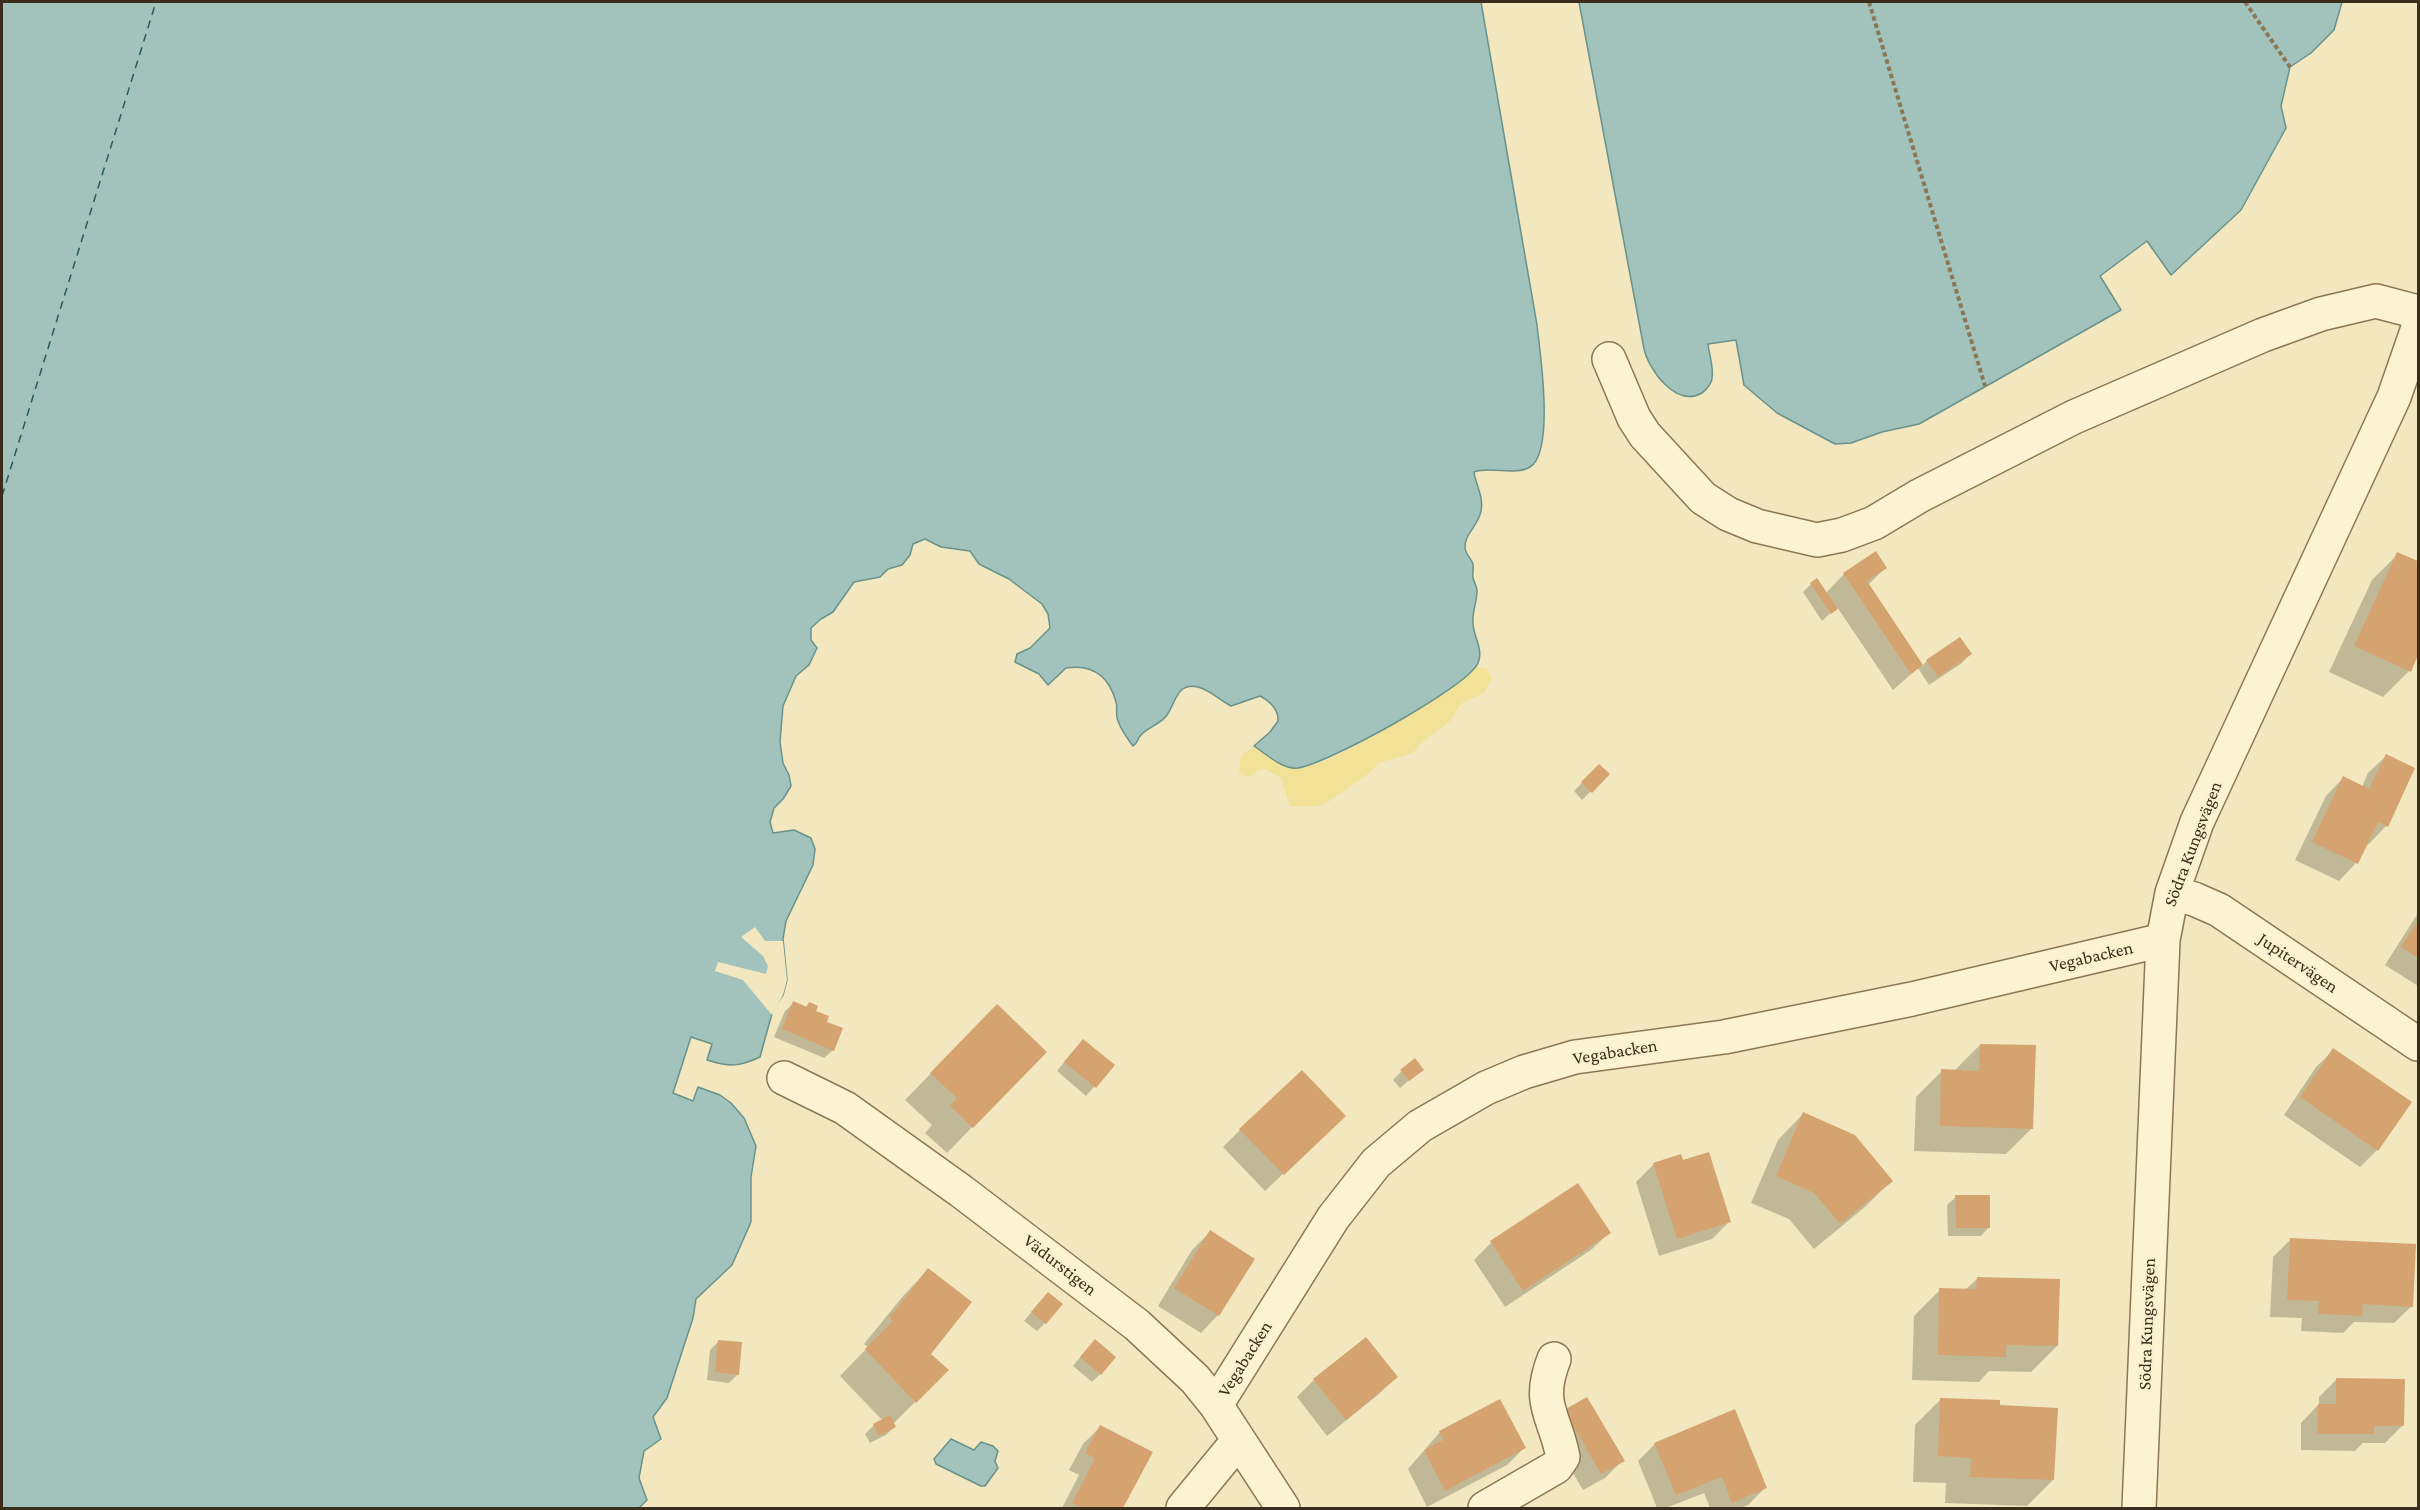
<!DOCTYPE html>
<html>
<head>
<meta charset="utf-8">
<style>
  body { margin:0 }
  #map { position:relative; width:2420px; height:1510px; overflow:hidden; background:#f2e7be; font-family:"Crimson Pro",serif }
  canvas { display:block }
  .frame { position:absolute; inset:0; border:3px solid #3a2d1b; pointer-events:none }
</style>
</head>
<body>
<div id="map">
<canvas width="2420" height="1510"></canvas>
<div class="frame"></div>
</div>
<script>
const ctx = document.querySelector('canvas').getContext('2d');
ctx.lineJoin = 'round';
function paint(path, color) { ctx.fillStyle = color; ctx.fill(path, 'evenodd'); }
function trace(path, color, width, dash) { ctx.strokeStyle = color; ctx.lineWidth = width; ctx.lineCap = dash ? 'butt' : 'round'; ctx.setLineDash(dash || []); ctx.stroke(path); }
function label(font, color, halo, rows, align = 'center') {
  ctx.font = font + ' "Crimson Pro",serif'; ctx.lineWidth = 4.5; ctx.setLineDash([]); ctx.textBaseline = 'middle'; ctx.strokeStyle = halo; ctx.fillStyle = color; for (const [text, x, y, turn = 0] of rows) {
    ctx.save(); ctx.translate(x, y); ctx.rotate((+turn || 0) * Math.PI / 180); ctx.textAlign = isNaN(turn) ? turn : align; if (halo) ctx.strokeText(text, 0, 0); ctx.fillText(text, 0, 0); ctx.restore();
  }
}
const sand = new Path2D(`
  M1476 667 1487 669 1492 678 1484 693 1462 703 1449 722 1422 742 1413 753 1379 763 1368 774 1328 802 1318 806H1290C1288 800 1282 783 1281 778 1276 774 1271 774 1266 769L1258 770 1251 776H1243L1239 772 1241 756 1254 746C1266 754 1280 766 1295 768 1327 771 1451 691 1476 667Z`);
const water = new Path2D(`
  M2 2H1481L1537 325C1540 352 1555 452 1530 467 1515 476 1491 466 1474 472 1476 486 1484 497 1481 511 1479 525 1464 534 1465 548 1466 555 1471 558 1473 564 1474 569 1472 574 1473 578 1474 582 1477 587 1477 591 1477 601 1472 612 1473 623 1473 636 1484 649 1478 663 1468 687 1327 764 1298 768 1283 770 1266 754 1254 746L1270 732 1278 721C1279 710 1270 701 1260 696L1231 706C1219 700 1212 691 1198 687 1177 682 1176 702 1167 715 1161 724 1148 727 1141 735 1137 739 1138 743 1133 746 1127 738 1121 730 1118 721 1115 715 1118 708 1116 702 1109 676 1092 664 1066 668L1048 685 1039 674 1015 662 1017 654 1030 648 1050 628 1048 614 1042 604 1009 579 979 564 970 551 941 547 925 539 913 544 910 555 902 565 888 569 880 577 854 582 833 612 821 619 811 628V640L817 648 809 665 796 676 783 706 780 742 783 763 789 775 791 786 783 799 774 808 770 822 773 833 794 830 811 838 815 849 813 865 786 921 783 939 787 980 783 995 773 1010 760 1057C739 1067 729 1067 707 1060L712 1044 691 1037 673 1093 693 1101 698 1087 720 1095 731 1103 744 1118 756 1146 751 1177V1222L732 1265 696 1299 693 1318 667 1398 653 1417 661 1439 644 1451 639 1478 647 1500 639 1508H2Z
  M1579 2H2342L2334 30 2311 53 2290 67 2281 106 2286 128 2241 210 2171 275 2147 241 2100 276 2121 310 1919 424 1882 432 1851 443 1835 444 1777 413 1744 385 1736 340 1708 344C1709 354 1714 368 1712 378 1712 383 1706 390 1702 393 1676 408 1649 370 1644 349Z
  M951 1439 974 1450 981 1442 993 1446 998 1451 995 1461 998 1468 985 1486H981L936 1464 934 1459Z`);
const pier = new Path2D(`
  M755 927 765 941H783L787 980 783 995 772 1015 743 980 715 971 718 962 766 974 768 966 763 956 741 937Z`);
const shadow = new Path2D(`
  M1875 553 1885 568 1868 585 1922 666 1927 661 1970 654 1962 663 1929 685 1918 668 1893 690 1837 607 1822 621 1803 592 1811 584 1826 593 1844 574Z
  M2398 554 2418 563V652L2409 671 2383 697 2329 672 2372 580Z
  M2386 756V826L2369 844 2367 842 2356 863 2339 881 2295 860 2326 796 2343 778 2362 787 2368 773Z
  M1599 766 1608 774 1582 800 1574 791Z
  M2418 913V986L2385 965Z
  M794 1003 805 1008 809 1003 825 1023 833 1050 824 1058 774 1037 785 1011Z
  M971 1032 1045 1052 947 1153 925 1133 932 1125 905 1100Z
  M1980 1045 2032 1128 2006 1154 1914 1151 1916 1097 1942 1071H1954Z
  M1075 1049 1113 1065 1086 1096 1057 1071Z
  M2334 1050 2377 1150 2360 1167 2284 1115 2316 1067Z
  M1422 1069 1400 1088 1393 1080 1401 1072Z
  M1803 1114 1891 1181 1865 1207 1814 1249 1789 1219 1751 1203 1778 1140Z
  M1240 1130 1326 1133 1265 1191 1223 1147Z
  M1654 1164 1729 1222 1712 1239 1659 1256 1636 1182Z
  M1956 1197 1989 1227 1981 1236H1948L1947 1205Z
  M1210 1232 1218 1315 1201 1333 1158 1306 1192 1250Z
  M1609 1233 1591 1250 1505 1307 1474 1260 1491 1243Z
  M2291 1239 2412 1306 2394 1323 2354 1322 2343 1333 2301 1331 2302 1318 2270 1317 2273 1257Z
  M928 1270 929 1354 947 1370 893 1424 894 1427 886 1435 870 1443 865 1434 874 1425 883 1421 840 1376 868 1347 864 1344 903 1296Z
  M1977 1279 2057 1346 2031 1372 1989 1371 1979 1382 1912 1380 1914 1316 1940 1290H1965Z
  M1040 1302 1045 1323 1037 1331 1024 1321Z
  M718 1342 738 1374 729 1383 707 1380 710 1350Z
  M1086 1350 1100 1374 1092 1382 1073 1366Z
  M1396 1377 1379 1394 1327 1436 1297 1397 1314 1380Z
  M2337 1379 2403 1425 2385 1443H2363L2355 1451 2301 1450V1423L2319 1404V1397Z
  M1941 1399 1998 1407 2053 1480 2027 1506 1945 1503 1946 1483 1913 1482 1915 1425Z
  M1565 1411 1623 1460 1605 1478 1583 1490 1547 1429Z
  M1100 1427 1150 1453 1122 1508H1062L1079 1475 1069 1470 1083 1444Z
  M1440 1432 1524 1448 1507 1465 1427 1507 1408 1469Z
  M1655 1444 1766 1487 1748 1505 1740 1508H1710L1704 1493 1666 1508H1657L1638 1461Z`);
const ferry = new Path2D(`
  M2 496 156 2`);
const building = new Path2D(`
  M1876 551 1887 568 1867 581 1923 665 1911 674 1843 573Z
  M2397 552 2418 561V655L2411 672 2354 646Z
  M1817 578 1838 609 1831 614 1810 583Z
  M1960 637 1972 654 1938 677 1926 660Z
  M2386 754 2415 768 2388 827 2378 822 2358 864 2312 842 2343 776 2369 789Z
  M1599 764 1610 774 1592 793 1581 782Z
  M2418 920V958L2401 947Z
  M793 1001 807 1007 809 1002 818 1006 816 1011 829 1016 827 1022 843 1028 834 1051 782 1029Z
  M997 1004 1047 1052 973 1128 950 1106 957 1098 930 1073Z
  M1083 1039 1115 1065 1096 1088 1064 1062Z
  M1980 1044 2036 1045 2033 1129 1940 1126 1941 1069 1979 1071Z
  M2333 1048 2412 1102 2378 1151 2300 1097Z
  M1415 1058 1424 1070 1409 1081 1400 1070Z
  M1302 1070 1346 1116 1284 1175 1239 1129Z
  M1803 1112 1855 1135 1893 1181 1840 1224 1814 1193 1776 1176Z
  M1709 1152 1731 1222 1677 1239 1653 1163 1681 1154 1683 1160Z
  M1578 1183 1611 1233 1523 1291 1490 1241Z
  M1955 1195H1990V1228H1956Z
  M1210 1230 1255 1259 1219 1316 1174 1288Z
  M2290 1238 2416 1244 2413 1307 2363 1304 2362 1316 2318 1314 2319 1301 2287 1300Z
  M928 1268 972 1302 931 1354 949 1370 916 1403 865 1349 893 1321 889 1318Z
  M1977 1277 2060 1279 2058 1346 2006 1345V1357L1938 1355 1939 1288 1976 1289Z
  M1048 1292 1063 1304 1046 1324 1031 1312Z
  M1366 1337 1398 1377 1346 1420 1313 1379Z
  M1095 1339 1116 1357 1101 1375 1080 1357Z
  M718 1340 742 1342 739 1375 715 1372Z
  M2336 1378 2405 1379 2404 1426H2374V1434H2317L2318 1404H2336Z
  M1587 1397 1625 1461 1601 1474 1564 1410Z
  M1940 1398 2000 1400V1405L2058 1408 2054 1480 1970 1477 1971 1458 1938 1456Z
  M1500 1399 1526 1448 1445 1491 1424 1450 1443 1440 1439 1431Z
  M1735 1409 1767 1488 1732 1503 1722 1477 1676 1495 1654 1443Z
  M890 1415 896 1427 879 1436 873 1424Z
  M1100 1425 1153 1452 1123 1508H1082L1072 1503 1095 1458 1085 1453Z`);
const path = new Path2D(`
  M1869 2 1985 386
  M2245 2 2290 67`);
const minor = new Path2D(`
  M1609 359 1634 418 1645 435 1703 498 1728 514 1757 526 1817 540 1842 535 1874 523 1919 496 2074 417 2263 335 2321 314 2376 301 2418 312
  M2172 893 2194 899 2219 910 2418 1044
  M784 1078 845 1108 961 1191 1137 1325 1195 1379 1216 1405 1283 1508
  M1216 1405 1333 1218 1376 1163 1420 1126 1486 1088 1524 1072 1575 1057 1724 1037 1912 999 2163 940
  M1183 1508 1238 1441
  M1485 1508 1556 1467 1563 1457C1555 1415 1536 1405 1554 1359
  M2139 1508 2163 940 2172 893 2197 822 2394 397 2418 328`);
const streetNames = [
  ["Södra Kungsvägen",2193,844,-69],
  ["Vegabacken",2091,957,-13],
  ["Jupitervägen",2298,963,34],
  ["Vegabacken",1615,1052,-9],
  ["Vädurstigen",1060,1265,38],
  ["Södra Kungsvägen",2147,1324,-88],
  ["Vegabacken",1245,1359,-58]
];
paint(sand, '#f1e297');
paint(water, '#a2c3bc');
trace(water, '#68928b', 1.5);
paint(pier, '#f2e7be');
paint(shadow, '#0003');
trace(ferry, '#285a5b', 1.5, [8, 6]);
paint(building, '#d4a36f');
trace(minor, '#8c7755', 36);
trace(path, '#8c7755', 4, [4.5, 3]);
trace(minor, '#fcf3d2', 33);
label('18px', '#3a2d1b', '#f9f0ce', streetNames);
</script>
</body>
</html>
